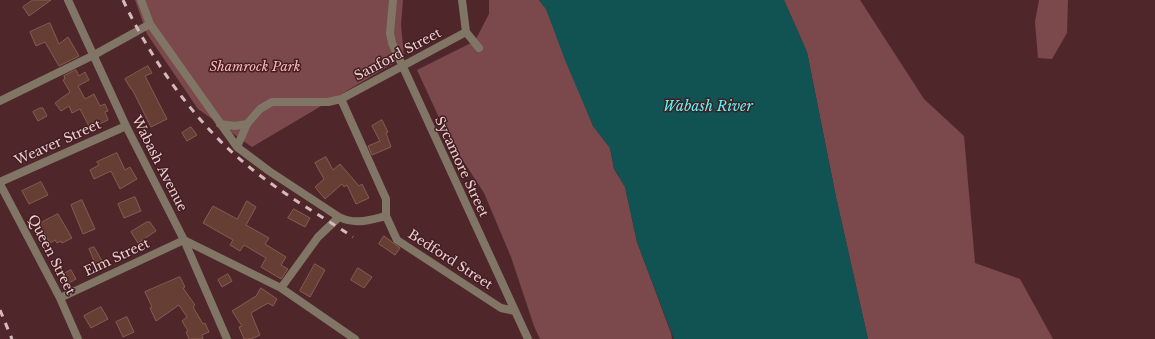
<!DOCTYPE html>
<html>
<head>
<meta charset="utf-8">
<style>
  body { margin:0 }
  canvas { display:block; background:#4f272b }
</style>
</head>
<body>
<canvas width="1155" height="339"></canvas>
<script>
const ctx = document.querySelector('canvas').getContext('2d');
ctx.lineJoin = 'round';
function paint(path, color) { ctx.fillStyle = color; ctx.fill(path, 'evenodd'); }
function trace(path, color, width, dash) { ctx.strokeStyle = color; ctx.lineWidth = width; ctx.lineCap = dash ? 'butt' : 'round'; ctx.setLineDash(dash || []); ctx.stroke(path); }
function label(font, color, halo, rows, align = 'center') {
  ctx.font = font + ' "Libre Baskerville",serif'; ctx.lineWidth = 3; ctx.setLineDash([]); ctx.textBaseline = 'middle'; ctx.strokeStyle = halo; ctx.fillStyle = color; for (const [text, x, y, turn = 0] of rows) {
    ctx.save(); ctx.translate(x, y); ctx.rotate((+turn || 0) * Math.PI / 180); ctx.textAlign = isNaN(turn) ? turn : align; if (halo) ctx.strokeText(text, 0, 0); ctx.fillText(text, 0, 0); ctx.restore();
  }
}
const green = new Path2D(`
  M135 0H403L401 25 404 57 252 147 198 109 147 34Z
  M489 0H539L546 9 593 126 610 148 614 169 625 187 637 242 671 333 672 339H540L534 326 511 257 484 193 449 139 417 70 475 41 489 14Z
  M784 0H860L924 99 964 136 975 263 1020 279 1053 339H868L836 197 807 52Z
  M1039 0H1068L1067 33 1052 59 1038 58 1035 22Z`);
const water = new Path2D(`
  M539 0H784L807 52 836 197 868 339H674L637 242 625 187 614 168 610 148 593 126 565 60 546 9Z`);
const building = new Path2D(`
  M33 0H51L29 16 23 7Z
  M50 23 59 44 68 37 79 56 59 66 45 42 36 46 30 32Z
  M148 66 152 73 145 76 167 119 151 127 132 89H131L125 79Z
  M76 70 79 76 85 72 89 80 78 86 85 99 94 94 100 106 105 104 108 111 105 112 108 120 90 128 80 109 72 113 69 106 61 111 55 103 70 92 63 80 65 79 64 76Z
  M40 108H43L47 116 38 121 33 112Z
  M382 120 388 132 386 133 391 147 372 155 368 146 380 141 372 126Z
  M191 127 197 135 187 141 182 133Z
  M117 153 125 170 130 167 137 179 120 189 111 171 94 179 90 170 99 165 97 162Z
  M326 157 333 170 340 164 359 186 362 184 369 198 356 204 347 185 344 187 342 184 325 199 315 187 324 179 315 163Z
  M41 182 48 195 29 204 22 191Z
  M135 197 141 211 124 218 118 204Z
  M82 200 95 229 83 234 71 205Z
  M247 201 256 207 246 225 269 238 265 244 286 257 281 265 288 269 281 279 261 267 266 258 244 245 240 251 230 245 233 240 203 223 213 206 237 219Z
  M294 209 310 218 305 227 288 218Z
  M58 214 72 238 62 243 61 241 57 243 55 240 50 243 39 224Z
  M147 222H150L156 231 138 243 131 232Z
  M384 236 400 248 395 255 379 244Z
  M94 247 105 266 98 270 89 249Z
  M315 264 325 270 310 297 300 291Z
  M358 268 372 277 364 288 351 280Z
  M71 270 76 279 67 284 62 275Z
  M228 274 232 281 222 287 218 280Z
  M180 277 185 287 183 288 195 305 193 307 203 324 205 323 209 332 202 335 203 339H189L186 332 188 331 182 321 187 317 179 305 156 321 150 308 152 307 145 292Z
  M261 288 277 299 273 306 268 303 251 313 260 335 251 339H244L239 327 242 326 232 311 256 296Z
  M101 307 108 319 91 328 84 316Z
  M127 317 134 332 123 337 116 322Z`);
const minor = new Path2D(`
  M68 0 126 126 184 240 227 339
  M141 0 150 24 237 147
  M393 0 390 33 392 43 528 339
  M462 0 466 32 479 48
  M341 99 386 199V216L397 240 501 308 515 311
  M0 101 94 55 150 24
  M220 124 235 126 247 124
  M0 182 126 126
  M0 184 60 298 78 339
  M339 217 269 171 237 147 247 124 260 109 272 102H328L341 99 466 32
  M281 288 318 237 339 217C356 225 369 220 386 216
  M60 298 184 240 281 288 355 339`);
const rail = new Path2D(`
  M123 0C151 60 196 124 248 166 281 193 318 214 353 237
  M0 310 12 339`);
const streetNames = [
  ["Sanford Street",398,55,-28],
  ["Weaver Street",58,143,-24],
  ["Wabash Avenue",159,164,63],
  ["Sycamore Street",461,167,65],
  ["Queen Street",51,255,63],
  ["Elm Street",117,258,-25],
  ["Bedford Street",450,260,33]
];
const parkNames = [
  ["Shamrock Park",255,67]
];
const waterNames = [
  ["Wabash River",708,107]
];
paint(green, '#7b484c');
paint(water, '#115353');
paint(building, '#673e34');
trace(building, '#865b50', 1);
trace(minor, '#817666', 8);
trace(rail, '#d5b9bb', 3, [7, 7]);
label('13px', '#ebd1d2', '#441d21', streetNames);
label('italic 13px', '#fdb7bb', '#441d21', parkNames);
label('italic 14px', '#52fafa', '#441d21', waterNames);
</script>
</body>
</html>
